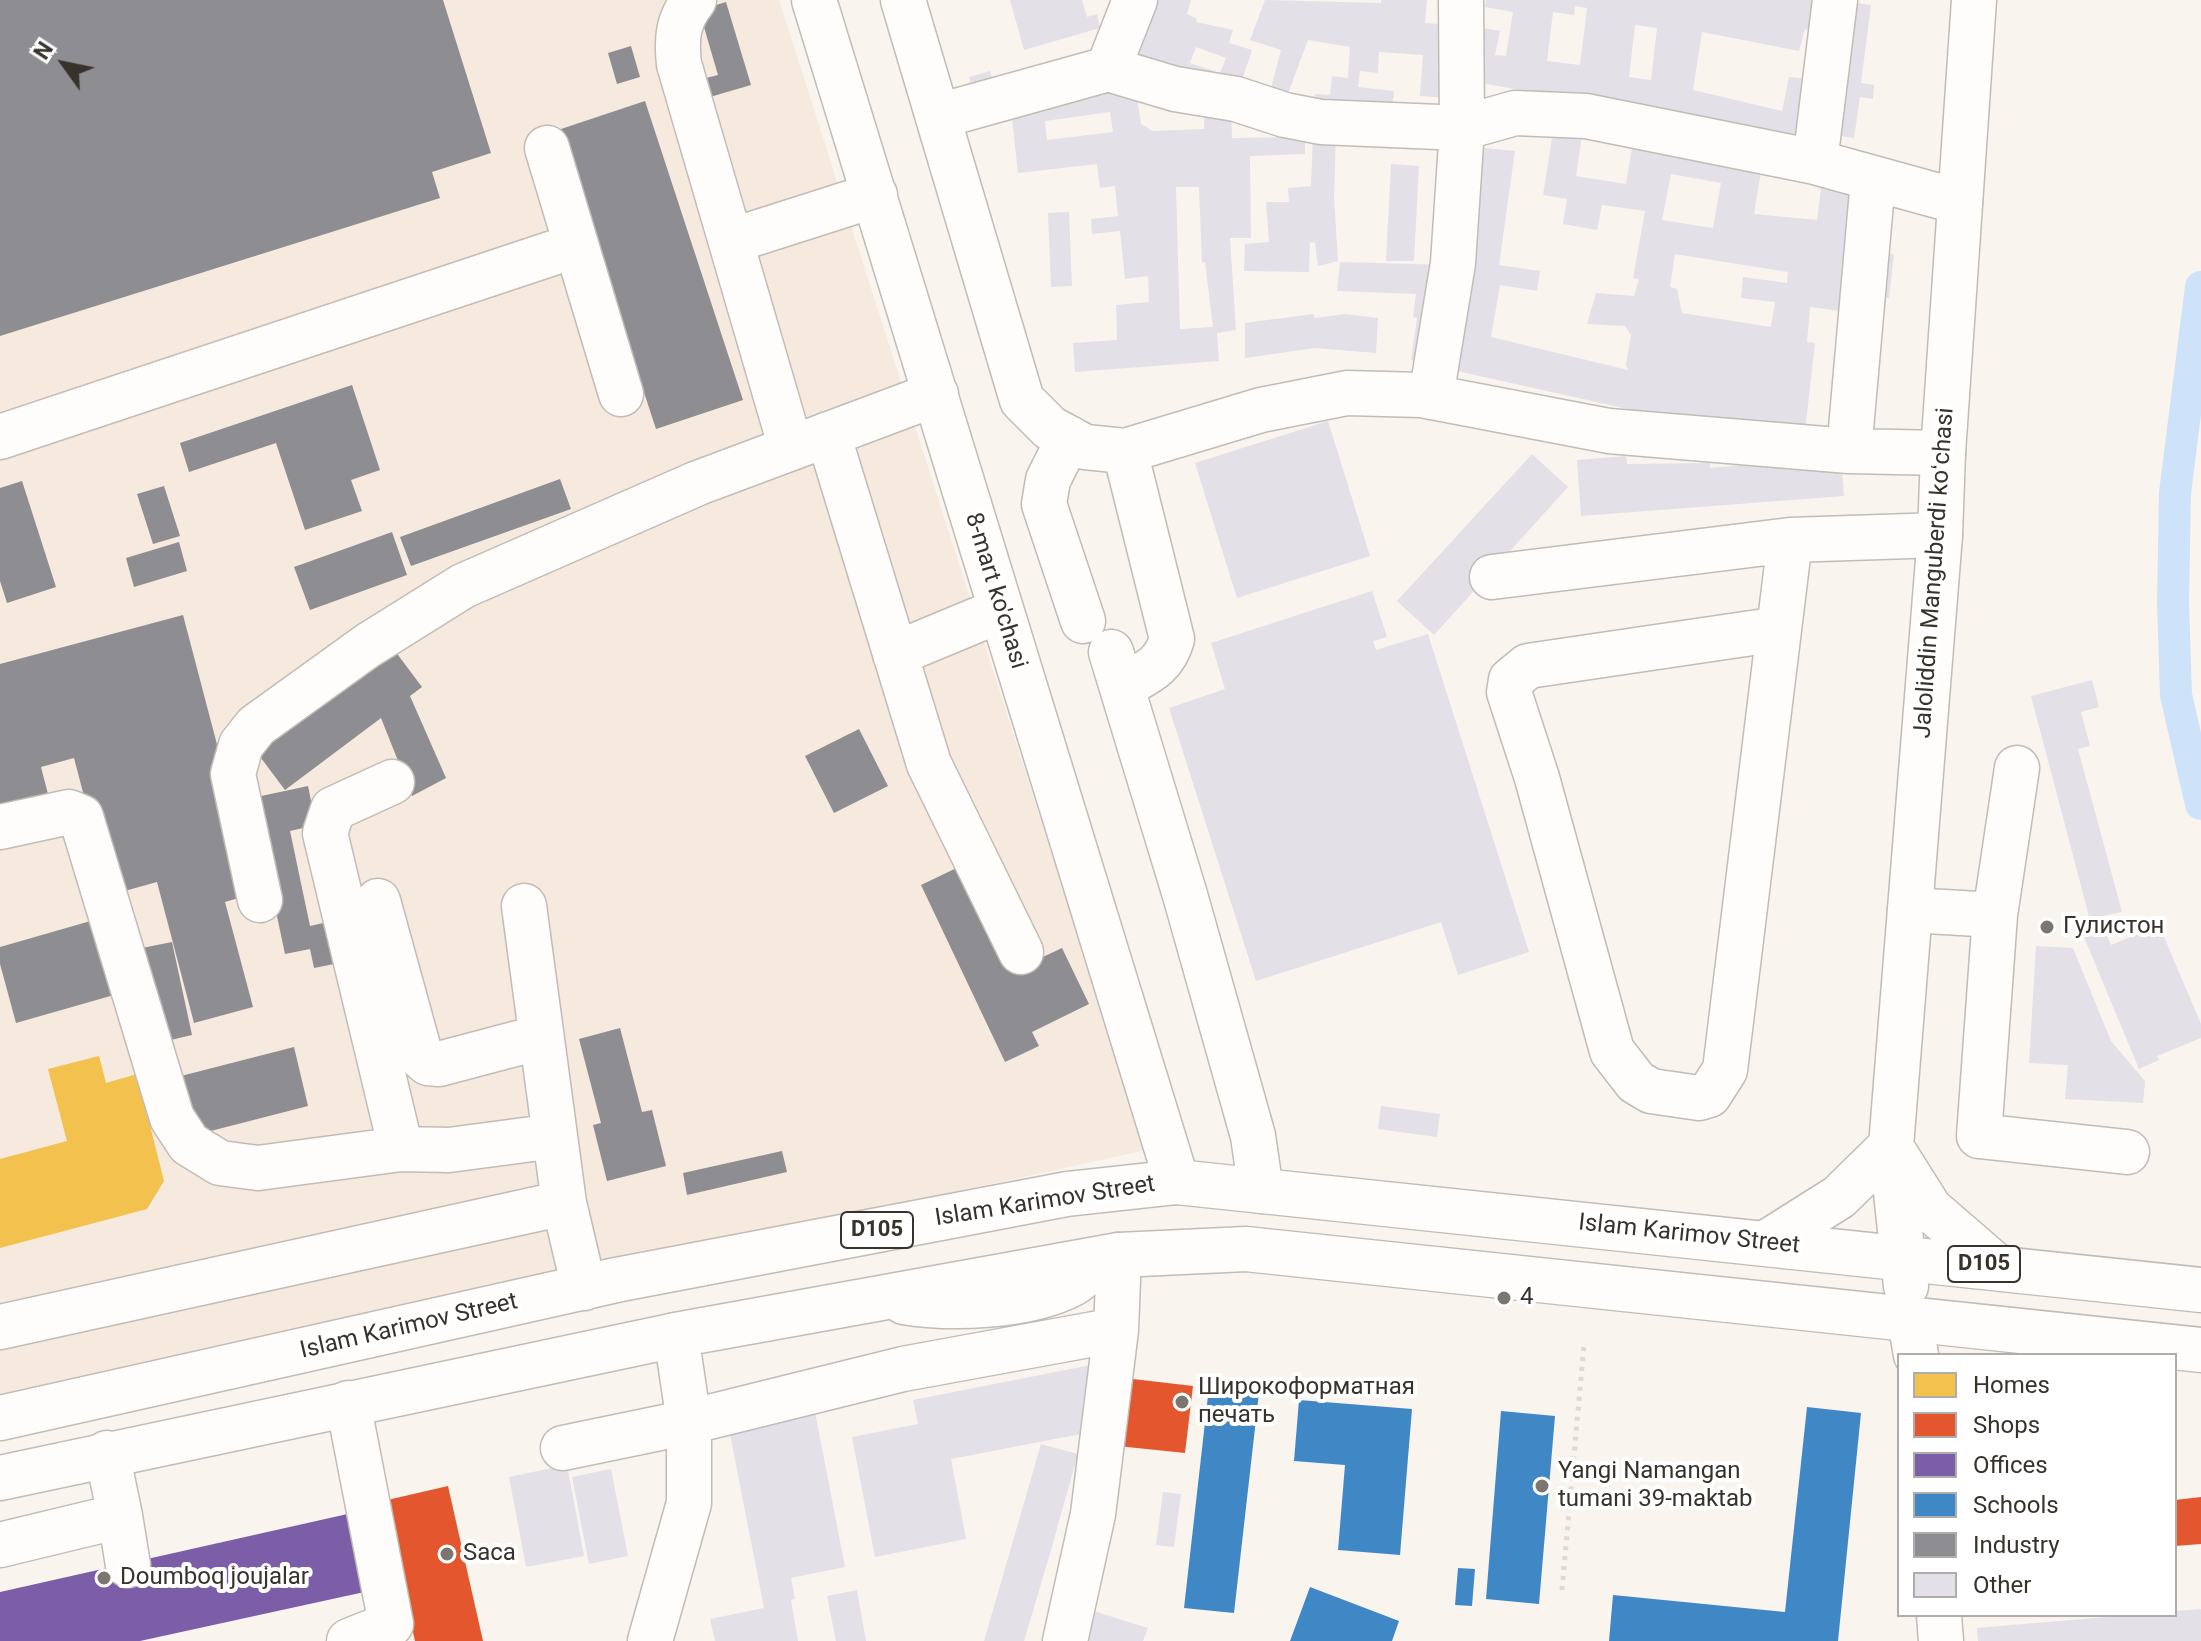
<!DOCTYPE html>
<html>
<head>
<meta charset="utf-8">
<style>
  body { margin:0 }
  #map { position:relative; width:2201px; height:1641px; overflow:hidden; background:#f9f4ee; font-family:Roboto,sans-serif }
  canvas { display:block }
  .legend { position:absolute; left:1897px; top:1353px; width:280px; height:264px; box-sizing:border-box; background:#fff; border:2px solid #afadab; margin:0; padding:10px 14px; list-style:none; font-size:24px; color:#38322c }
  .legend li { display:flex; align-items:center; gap:16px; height:40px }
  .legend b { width:40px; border:2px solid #afadab }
  .north { position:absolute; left:24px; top:24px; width:80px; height:80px; -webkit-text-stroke:6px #fff; paint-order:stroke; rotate:303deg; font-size:22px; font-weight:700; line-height:32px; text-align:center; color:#38322c }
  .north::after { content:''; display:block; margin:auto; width:28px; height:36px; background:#38322c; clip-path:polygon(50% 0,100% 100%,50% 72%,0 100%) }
</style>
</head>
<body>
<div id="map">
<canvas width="2201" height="1641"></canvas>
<ul class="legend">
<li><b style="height:22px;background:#f2c14e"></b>Homes</li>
<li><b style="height:22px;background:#e4572e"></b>Shops</li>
<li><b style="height:22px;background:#7b5ea7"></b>Offices</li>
<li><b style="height:22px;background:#3f88c5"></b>Schools</li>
<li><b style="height:22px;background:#8d8d92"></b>Industry</li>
<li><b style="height:22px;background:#e4e0e7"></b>Other</li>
</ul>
<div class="north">N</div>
</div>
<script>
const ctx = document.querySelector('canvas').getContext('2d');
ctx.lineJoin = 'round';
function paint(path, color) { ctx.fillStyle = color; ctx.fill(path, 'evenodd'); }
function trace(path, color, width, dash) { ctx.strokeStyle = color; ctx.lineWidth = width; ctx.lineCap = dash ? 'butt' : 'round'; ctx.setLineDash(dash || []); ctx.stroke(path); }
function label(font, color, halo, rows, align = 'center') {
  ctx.font = font + ' Roboto,sans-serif'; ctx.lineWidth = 8; ctx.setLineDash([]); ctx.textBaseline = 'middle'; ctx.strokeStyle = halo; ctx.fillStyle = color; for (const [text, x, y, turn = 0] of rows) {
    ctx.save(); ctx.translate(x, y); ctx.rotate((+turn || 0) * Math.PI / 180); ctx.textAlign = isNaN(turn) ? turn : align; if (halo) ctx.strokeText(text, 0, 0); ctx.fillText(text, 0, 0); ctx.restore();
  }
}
const industrial = new Path2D(`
  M0 0H779L1146 1150 0 1402Z`);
const homes = new Path2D(`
  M99 1056 106 1083 137 1074 164 1181 147 1209 0 1248V1159L67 1141 48 1069Z`);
const shops = new Path2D(`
  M1116 1377 1193 1386 1185 1453 1108 1445Z
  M448 1486 483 1641H415L383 1501Z
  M2201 1497V1544L2175 1546V1500Z`);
const offices = new Path2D(`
  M352 1513 369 1591 140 1641H0V1592Z`);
const schools = new Path2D(`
  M1210 1378 1260 1384 1234 1613 1184 1608Z
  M1299 1400 1412 1409 1400 1555 1338 1550 1345 1465 1294 1461Z
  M1807 1407 1861 1413 1838 1641H1609L1613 1595 1785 1612Z
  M1501 1411 1555 1416 1539 1604 1486 1599Z
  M1458 1568 1475 1569 1472 1606 1455 1605Z
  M1310 1587 1399 1621 1392 1641H1290Z`);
const industry = new Path2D(`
  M0 0H443L491 153 432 172 440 198 0 336Z
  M726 2 751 85 703 99 698 80 718 75 699 10Z
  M631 46 640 77 617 84 608 53Z
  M645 101 743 400 656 429 558 130Z
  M352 385 380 470 351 480 362 511 305 530 276 443 189 472 180 443Z
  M560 479 571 509 411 566 400 537Z
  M22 481 56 587 7 603 0 581V488Z
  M164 486 180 536 153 544 137 494Z
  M392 532 407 575 310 610 294 567Z
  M179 542 187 571 134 587 126 558Z
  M183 615 256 893 225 902 253 1007 194 1023 157 882 110 895 74 758 41 767 50 802 0 815V664Z
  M389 643 422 687 410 696 446 778 412 796 381 718 285 790 252 746Z
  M859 729 888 786 834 813 805 756Z
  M308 786 316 825 290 831 310 926 336 920 344 962 314 968 310 949 285 954 252 798Z
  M965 864 1015 970 1062 948 1089 1004 1032 1032 1039 1046 1005 1062 921 885Z
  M101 918 121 993 16 1023 0 964V947Z
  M172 942 192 1035 158 1043 137 949Z
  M620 1028 642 1112 652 1110 666 1166 607 1181 593 1125 601 1123 579 1039Z
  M294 1047 308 1106 195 1135 181 1076Z
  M782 1151 787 1172 687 1195 683 1173Z`);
const canal = new Path2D(`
  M2201 287 2175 493 2173 602 2176 695 2201 804`);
const building = new Path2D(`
  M1010 0H1082L1087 17 1097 14 1100 28 1024 50Z
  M1145 0H1191L1187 14 1197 19 1196 22 1233 30 1229 43 1252 50 1239 89 1119 64ZM1196 47 1226 58 1220 73 1190 63Z
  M1265 0 1381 3V0H1427L1425 23 1451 25 1446 98 1420 96 1423 55 1379 52 1378 73 1360 71 1358 87 1394 91 1391 116 1314 107 1315 94 1330 95 1332 76 1348 78 1350 47 1308 40 1283 107 1267 104 1281 50 1250 40Z
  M1486 0H1824L1820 33 1805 29 1799 51 1702 32 1693 90 1782 111 1789 77 1816 80 1808 145 1472 81 1483 28 1500 31 1495 55 1506 56 1513 12 1485 7ZM1575 6 1587 8 1580 65 1547 61 1553 12 1574 15ZM1635 25 1657 28 1651 80 1629 77Z
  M1842 1 1871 5 1861 83 1874 85 1873 99 1860 97 1854 138 1825 134Z
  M990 71 997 95 976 101 969 77Z
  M1135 84 1141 124 1153 131 1204 129 1205 100 1231 102 1232 138 1305 137V154L1250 156 1251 238H1230L1236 330 1217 333 1219 361 1075 372 1073 343 1117 340 1116 305 1149 302 1148 276 1125 279 1120 231 1092 234 1091 219 1118 216 1115 186 1100 188 1097 164 1018 173 1010 99ZM1110 112 1113 132 1047 140 1045 121ZM1176 187H1199L1202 263 1205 262 1213 327 1180 329Z
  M1553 132 1582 136 1576 176 1626 184 1633 142 1762 165 1754 214 1817 220 1822 181 1854 187 1840 311 1810 307 1807 342 1815 343 1805 431 1655 415 1439 367 1476 147 1515 151 1499 265 1540 271 1537 291 1500 285 1491 337 1628 370 1626 365 1631 335 1625 326 1587 324 1596 293 1634 296 1639 279 1633 278 1645 211 1602 205 1597 230 1563 224 1567 199 1543 195ZM1671 174 1721 183 1713 228 1662 220ZM1675 254 1788 272 1787 283 1743 277 1741 298 1775 302 1771 327 1682 313 1677 289 1670 287Z
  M1313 134 1336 136 1334 197 1338 261 1318 266 1315 243 1310 242 1309 272 1244 271 1245 244 1269 242 1266 202H1289L1288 188 1311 186Z
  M1391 164 1419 166 1414 261H1386Z
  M1069 212 1072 286 1051 287 1048 213Z
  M1868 252 1894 254 1889 298 1864 296Z
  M1340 262 1448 265 1433 365 1411 360 1417 318 1413 317 1416 294 1337 291Z
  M1313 314 1315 318 1345 314 1378 318 1376 353 1315 348 1245 358V323Z
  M1328 421 1370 556 1237 598 1195 463Z
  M1532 454 1568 487 1434 635 1397 601Z
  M1626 456 1627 464 1710 463V468L1841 457 1844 496 1581 516 1577 460Z
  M1372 591 1387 637 1373 641 1376 650 1428 634 1529 952 1458 975 1441 922 1256 981 1169 708 1225 689 1211 643Z
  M2092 680 2099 707 2081 712 2090 746 2078 749 2122 912 2098 917 2111 945 2159 925 2201 1024V1038L2157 1056 2159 1060 2139 1069 2079 925 2090 920 2031 696Z
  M2036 946 2073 948 2111 1041 2145 1081 2143 1103 2065 1099 2068 1065 2029 1063Z
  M1381 1106 1440 1114 1437 1137 1378 1129Z
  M1096 1364 1091 1432 951 1459 966 1539 875 1557 852 1437 918 1424 913 1400Z
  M815 1412 845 1567 791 1578 795 1599 791 1600 798 1641H715L710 1619 764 1608 729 1429Z
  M1041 1444 1078 1454 1049 1557 1024 1641H984Z
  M567 1465 584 1556 526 1567 509 1477Z
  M611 1469 628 1556 589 1564 572 1477Z
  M1163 1492 1181 1494 1174 1547 1156 1545Z
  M857 1590 866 1641H836L827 1596Z
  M1084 1608 1148 1628 1143 1641H1074Z
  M2201 1609V1641H1978L1977 1628 2131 1615H2175V1611Z`);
const path = new Path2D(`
  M1562 1590 1584 1344`);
const minor = new Path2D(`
  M694 0C678 20 676 38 679 64L791 448
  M814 0 1177 1182
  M903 0 1022 400 1050 428 1085 447 1125 451 1261 410 1347 393 1421 395 1609 431 1849 451 1943 453
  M1108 69 1135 0
  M939 116 1108 69 1175 89 1236 99 1285 115 1321 122 1462 128 1515 113 1586 116 1815 162 1960 202
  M547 148 621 394
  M1815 162 1835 0
  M731 241 875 195
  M1431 397 1453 263 1462 128 1461 0
  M828 434 929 764 1021 952
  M0 437 574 246
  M1069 438 1048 480 1044 504 1083 621
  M1849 451 1873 180
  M1492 577 1790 540 1940 535
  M1779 629 1528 666 1511 680 1509 692 1537 778 1612 1051 1636 1082 1651 1091 1699 1098 1709 1095 1725 1070 1790 540
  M1111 652 1185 895 1253 1136 1261 1191
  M895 654 1001 610
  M1123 686C1146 673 1164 667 1172 639L1125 451
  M392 782 333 809 325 833 401 1149
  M0 827 69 812 81 817 172 1118 189 1144 220 1163 258 1168 401 1149 449 1150 555 1136
  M260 900 233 774 241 745 256 726 367 646 463 586 698 483 936 394
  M378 901 421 1057 428 1063 439 1064 541 1037
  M524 906 564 1203 584 1288
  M1910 910 1995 915 1979 1136 2127 1152
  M1995 915 2017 768
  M904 1302C951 1310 1029 1307 1072 1284 1082 1279 1091 1267 1100 1259
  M1910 1320 1916 1355
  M0 1327 564 1203
  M348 1403 391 1624 349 1641
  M563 1448 689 1422 903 1369 1116 1330
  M120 1516 128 1565
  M0 1545 120 1516 107 1453
  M1939 1615 1941 1641
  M650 1641 689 1503V1422L676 1335
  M1065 1641 1093 1514 1116 1330 1119 1255`);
const major = new Path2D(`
  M1896 1155 1930 1209 1996 1266
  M1766 1243 1839 1197 1891 1146
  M1906 1286 1891 1146 1940 535 1943 453 1974 0
  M0 1418 616 1280 1067 1194 1177 1182 2201 1290
  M0 1478 676 1335 1119 1255 1246 1249 2201 1350`);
const markers = [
  [2047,927,8,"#7c7670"],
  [1504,1298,8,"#7c7670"],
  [1182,1402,8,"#7c7670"],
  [1542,1486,8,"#7c7670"],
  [447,1554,8,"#7c7670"],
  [104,1578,8,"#7c7670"]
];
const shields = [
  [877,1230,72],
  [1984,1264,72]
];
const shieldNames = [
  ["D105",877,1230],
  ["D105",1984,1264]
];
const streetNames = [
  ["Jaloliddin Manguberdi koʻchasi",1935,573,-86],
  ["8-mart ko'chasi",995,591,73],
  ["Islam Karimov Street",1045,1202,-9],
  ["Islam Karimov Street",1689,1235,6],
  ["Islam Karimov Street",409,1327,-13]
];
const poiNames = [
  ["Гулистон",2063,927],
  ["4",1520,1298],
  ["Широкоформатная",1198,1388],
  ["печать",1198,1416],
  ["Yangi Namangan",1558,1472],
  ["tumani 39-maktab",1558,1500],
  ["Saca",463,1554],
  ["Doumboq joujalar",120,1578]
];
paint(industrial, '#f6e9de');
paint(homes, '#f2c14e');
paint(shops, '#e4572e');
paint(offices, '#7b5ea7');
paint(schools, '#3f88c5');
paint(industry, '#8d8d92');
trace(canal, '#cee3f9', 32);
paint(building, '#e4e0e7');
trace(minor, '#c1bcb6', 47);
trace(major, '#c1bcb6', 47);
trace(path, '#dcdad8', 5, [4, 6]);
trace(minor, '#fefdfc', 44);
trace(major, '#fefdfc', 44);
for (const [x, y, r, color] of markers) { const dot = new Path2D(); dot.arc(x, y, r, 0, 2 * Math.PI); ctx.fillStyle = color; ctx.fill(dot); trace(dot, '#fff', 3); }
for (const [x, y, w] of shields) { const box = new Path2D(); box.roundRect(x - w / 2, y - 18, w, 36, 6); ctx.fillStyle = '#fff'; ctx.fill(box); trace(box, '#38322c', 2); }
label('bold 22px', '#38322c', null, shieldNames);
label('24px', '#38322c', '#fff', streetNames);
label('24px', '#38322c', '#fff', poiNames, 'left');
</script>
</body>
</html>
